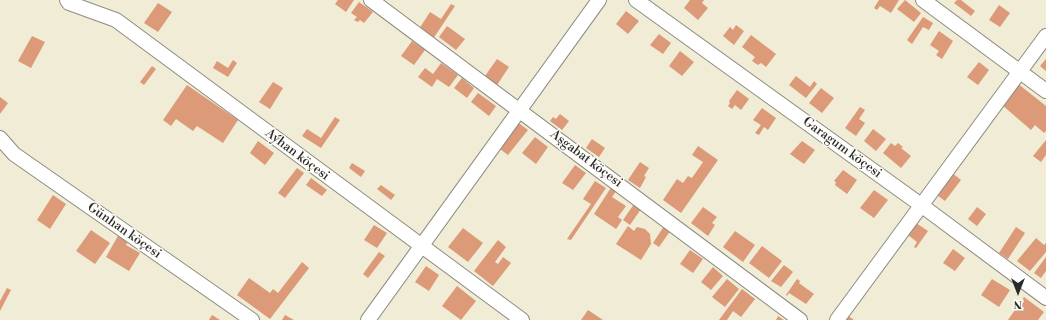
<!DOCTYPE html>
<html>
<head>
<meta charset="utf-8">
<style>
  body { margin:0 }
  #map { position:relative; width:1046px; height:320px; overflow:hidden; background:#f0ecd6; font-family:"Libre Bodoni",serif }
  canvas { display:block }
  .north { position:absolute; left:998px; top:272px; width:40px; height:40px; -webkit-text-stroke:3px #fdfcf7; paint-order:stroke; rotate:180deg; font-size:11px; font-weight:700; line-height:16px; text-align:center; color:#2b2b2b }
  .north::after { content:''; display:block; margin:auto; width:14px; height:18px; background:#2b2b2b; clip-path:polygon(50% 0,100% 100%,50% 72%,0 100%) }
</style>
</head>
<body>
<div id="map">
<canvas width="1046" height="320"></canvas>
<div class="north">N</div>
</div>
<script>
const ctx = document.querySelector('canvas').getContext('2d');
ctx.lineJoin = 'round';
function paint(path, color) { ctx.fillStyle = color; ctx.fill(path, 'evenodd'); }
function trace(path, color, width, dash) { ctx.strokeStyle = color; ctx.lineWidth = width; ctx.lineCap = dash ? 'butt' : 'round'; ctx.setLineDash(dash || []); ctx.stroke(path); }
function label(font, color, halo, rows, align = 'center') {
  ctx.font = font + ' "Libre Bodoni",serif'; ctx.lineWidth = 3; ctx.setLineDash([]); ctx.textBaseline = 'middle'; ctx.strokeStyle = halo; ctx.fillStyle = color; for (const [text, x, y, turn = 0] of rows) {
    ctx.save(); ctx.translate(x, y); ctx.rotate((+turn || 0) * Math.PI / 180); ctx.textAlign = isNaN(turn) ? turn : align; if (halo) ctx.strokeText(text, 0, 0); ctx.fillText(text, 0, 0); ctx.restore();
  }
}
const building = new Path2D(`
  M338 0H354L346 12 335 4Z
  M690 0H704L702 3 708 8 698 20 684 8Z
  M879 0H899L891 13 880 6 877 10 874 8Z
  M905 0 921 13 914 22 897 9Z
  M957 0H961L975 11 971 16 954 3Z
  M359 2 373 12 364 23 360 20 358 22 354 20 357 17 351 13Z
  M158 3 172 12 158 32 144 23Z
  M451 4 455 6 433 39 419 29 430 12 441 19Z
  M999 5 1010 13 1000 27 989 20Z
  M626 11 639 21 628 34 616 24Z
  M923 17 933 23 929 30 923 27 912 44 907 40Z
  M736 25 744 31 734 45 723 36 730 27 733 30Z
  M447 26 465 39 456 50 439 37Z
  M939 31 953 41 942 59 936 55 939 51 930 45Z
  M659 34 671 43 663 54 650 45Z
  M751 35 776 54 766 67 761 63 758 65 752 61 755 57 742 47Z
  M32 36 45 42 31 68 18 61Z
  M412 41 425 50 414 65 401 56Z
  M680 51 694 62 682 76 669 66Z
  M497 59 509 67 497 85 485 76Z
  M1046 59V71L1040 66Z
  M233 60 237 63 228 77 213 68 217 61 228 68Z
  M979 62 989 70 978 85 967 77Z
  M441 63 458 75 449 87 437 79 432 87 418 77 425 68 433 74Z
  M152 66 156 69 144 85 140 82Z
  M796 76 810 87 814 81 817 84 806 98 789 85Z
  M462 78 474 88 467 98 454 88Z
  M273 82 283 88 270 109 259 102Z
  M1017 83 1046 106V131L1044 133 1035 125 1031 130 1001 104Z
  M187 85 238 120 223 143 197 126 193 131 176 119 171 126 163 120Z
  M821 88 834 98 822 113 809 103Z
  M737 90 749 99 741 110 735 105 732 109 728 106 730 103 729 101Z
  M478 93 496 106 489 116 471 102Z
  M0 97 8 103 0 114Z
  M860 107 865 110 859 119 865 123 856 136 845 128Z
  M762 108 776 118 768 130 764 127 759 135 755 133 761 125 753 120Z
  M560 114 569 121 562 130 550 121 553 117 556 119Z
  M335 117 340 120 321 148 302 136 307 129 321 138Z
  M516 121 528 130 508 155 496 146Z
  M873 129 886 139 876 151 864 141Z
  M535 137 548 147 536 164 522 153Z
  M592 139 605 148 599 157 586 148Z
  M1046 140V155L1041 162 1033 156Z
  M258 141 274 153 265 165 250 153Z
  M802 141 815 150 804 164 790 154Z
  M891 143 895 146 898 143 903 147 901 148 911 156 901 168 883 153Z
  M698 146 718 160 681 213 663 200 677 179 683 183 688 176 692 178 703 162 692 155Z
  M640 162 649 168 644 176 646 177 640 188 628 180Z
  M352 163 365 171 361 177 349 168Z
  M575 165 586 173 573 190 562 183Z
  M297 168 304 173 285 198 278 193Z
  M843 170 857 180 847 194 835 185 836 182 834 181Z
  M951 172 961 180 945 201 934 193Z
  M311 178 327 190 322 196 306 185Z
  M595 181 606 188 571 240 567 239 591 204 583 199Z
  M381 185 395 195 391 200 377 189Z
  M612 186 617 190 612 197 626 206 618 217 622 220 616 229 594 214Z
  M874 190 888 200 874 218 860 208Z
  M53 195 66 204 50 229 37 220Z
  M634 204 641 209 630 225 623 220Z
  M703 207 717 217 712 223 715 225 708 236 691 223Z
  M977 207 986 214 977 226 968 219Z
  M916 223 928 231 916 248 914 247 917 242 908 235Z
  M374 225 387 233 377 248 364 240Z
  M628 226 634 231 637 227 645 229 650 234 651 244 641 260 616 244Z
  M664 226 671 230 659 247 653 243Z
  M1016 227 1025 233 1008 259 999 253Z
  M463 228 483 243 468 262 448 247Z
  M91 230 110 243 95 264 76 251Z
  M735 231 755 245 743 262 723 247Z
  M119 234 129 240 126 245 140 253 129 271 106 257Z
  M1036 238 1044 245 1046 243V252L1030 271 1017 261Z
  M498 240 506 247 495 262 498 264 503 257 511 263 493 286 474 271Z
  M762 246 782 261 769 278 749 263Z
  M953 249 965 258 955 271 943 263Z
  M690 250 703 259 693 273 680 264Z
  M379 252 385 256 368 278 363 274Z
  M1046 257V271L1041 278 1034 273Z
  M302 262 309 268 270 319 237 295 249 278 270 293 273 289 278 293Z
  M784 265 793 272 781 287 771 281Z
  M426 266 439 275 429 291 415 282Z
  M713 267 723 276 711 290 701 282Z
  M727 279 739 289 725 307 712 297Z
  M797 279 800 281 799 283 814 294 806 304 789 293 787 296 786 295Z
  M992 279 1010 290 999 307 981 295Z
  M457 286 476 301 461 320 442 306Z
  M7 288 11 290 0 311V301Z
  M742 289 755 299 741 317 733 311 727 320H719Z
  M1024 297 1044 312 1038 320H1008Z
  M588 310 603 320H581Z
  M212 315 220 320H209Z
  M285 315 294 320H282Z
  M847 315 854 320H843Z
  M778 316 784 320H776Z`);
const minor = new Path2D(`
  M67 0 69 3 116 20 522 320
  M371 0 800 320
  M636 0 921 205 1046 298
  M923 0 1046 91
  M0 138 14 154 252 320
  M368 320 599 0
  M837 320 1046 36`);
const streetNames = [
  ["Garagum köçesi",842,148,36],
  ["Aýhan köçesi",297,155,37],
  ["Aşgabat köçesi",586,159,37],
  ["Günhan köçesi",124,231,35]
];
paint(building, '#dc9a78');
trace(minor, '#8e8c80', 16);
trace(minor, '#fff', 14);
label('13px', '#2b2b2b', '#fdfcf7', streetNames);
</script>
</body>
</html>
